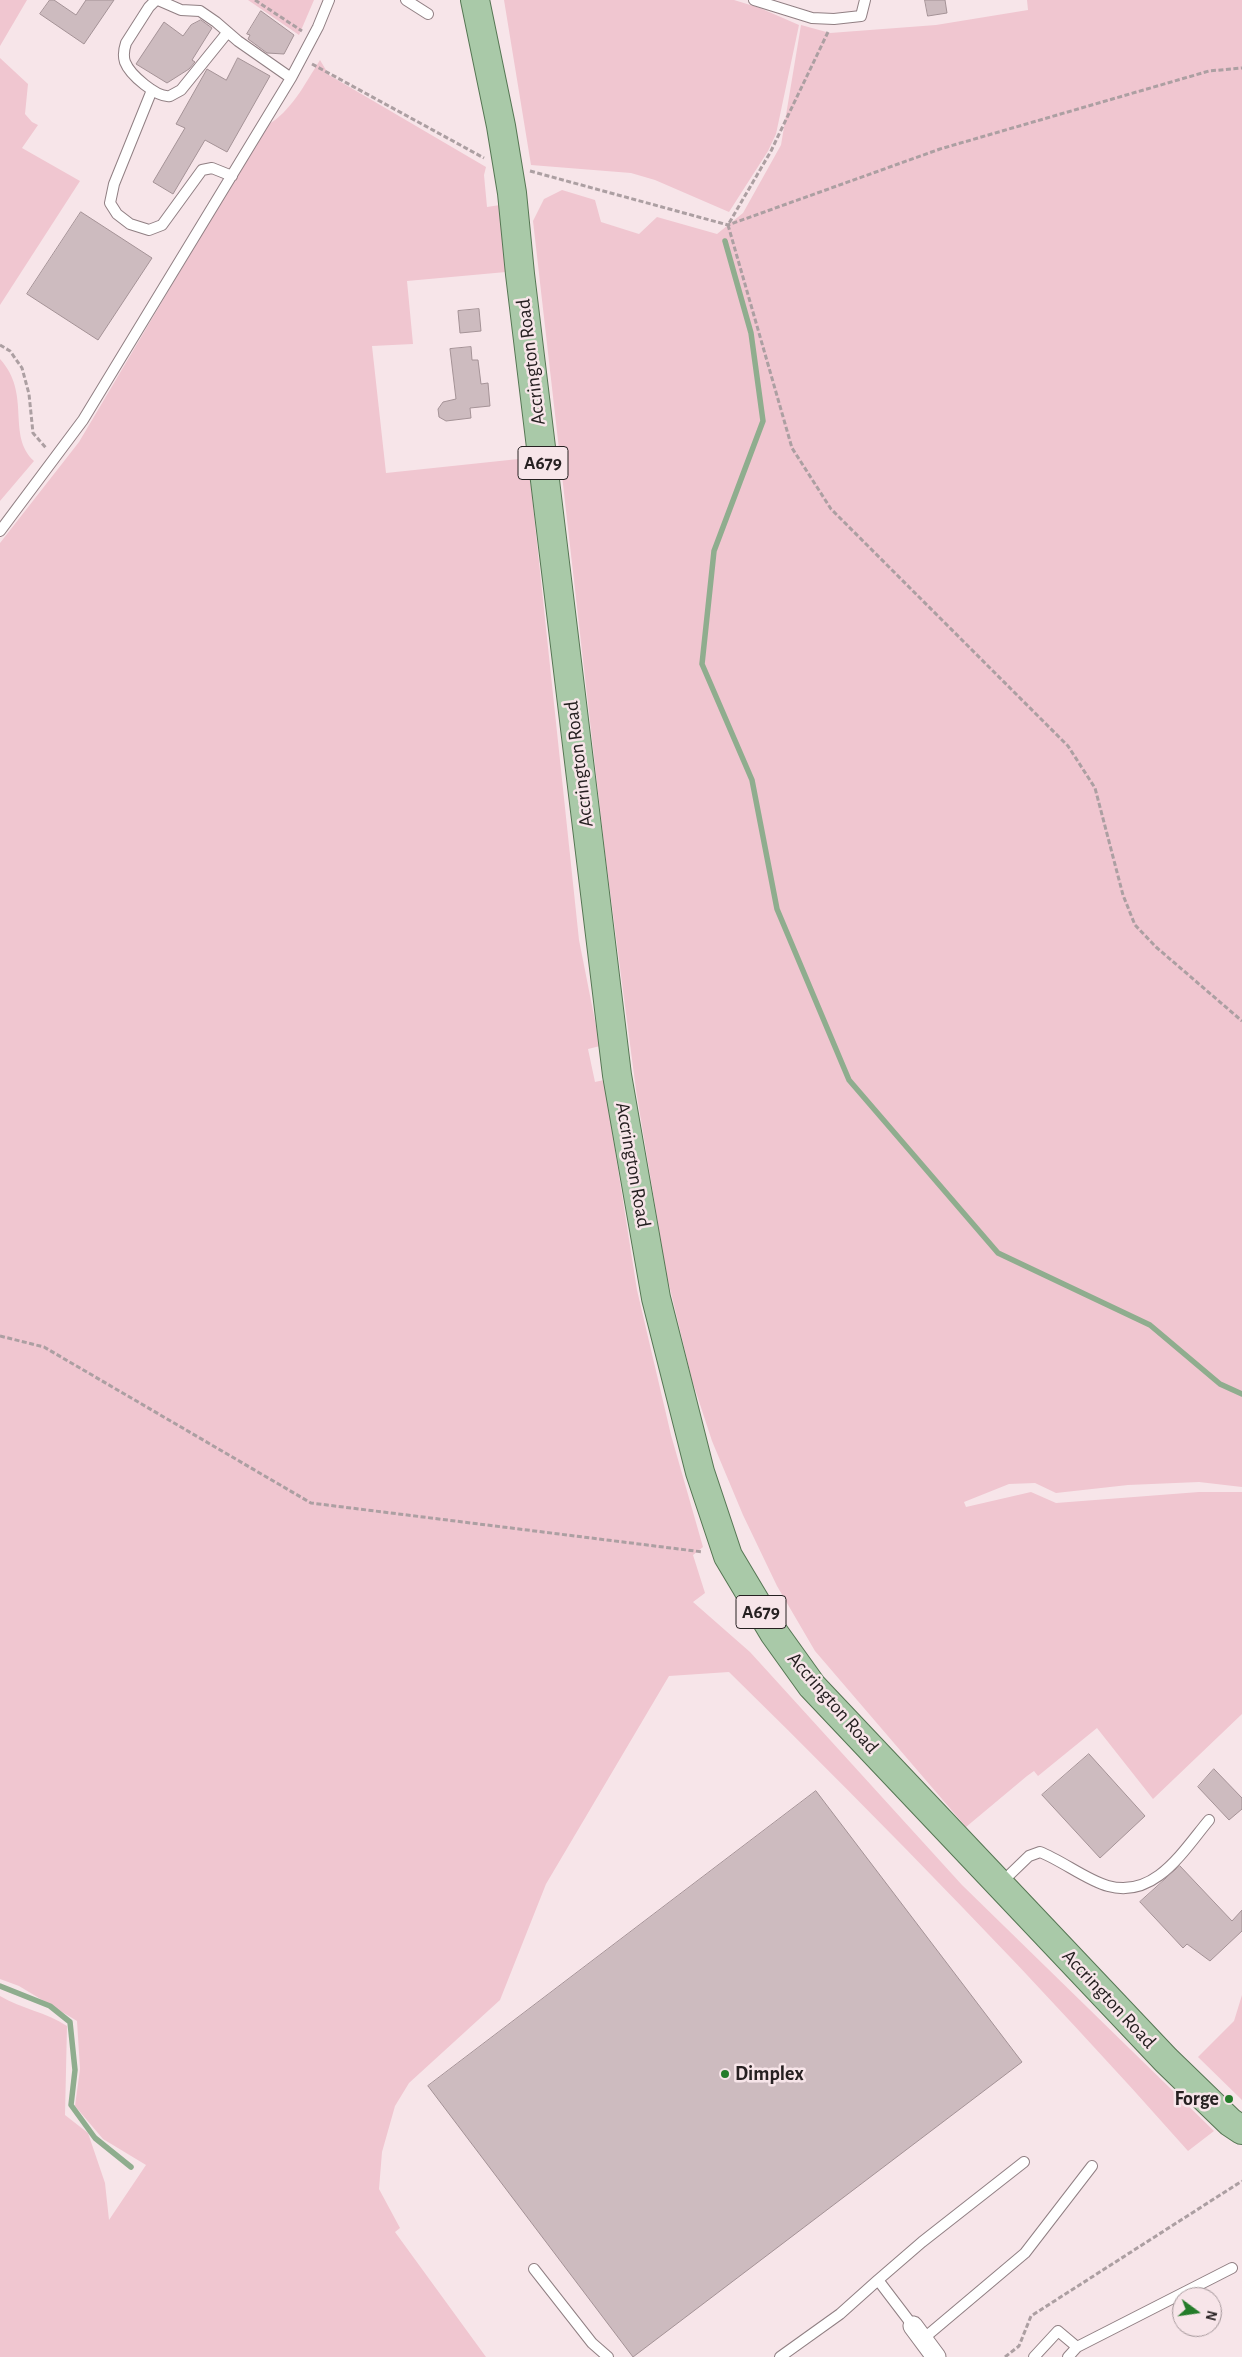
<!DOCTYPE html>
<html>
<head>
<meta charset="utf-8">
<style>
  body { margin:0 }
  #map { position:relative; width:1242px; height:2357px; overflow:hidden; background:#f7e5e9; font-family:"Alegreya Sans",sans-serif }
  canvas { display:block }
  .north { position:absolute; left:1172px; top:2287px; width:50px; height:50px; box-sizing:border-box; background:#f7e5e9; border:1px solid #a39699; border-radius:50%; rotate:104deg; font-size:14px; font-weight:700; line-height:20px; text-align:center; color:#262021 }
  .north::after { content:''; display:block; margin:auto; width:18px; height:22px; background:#247c2a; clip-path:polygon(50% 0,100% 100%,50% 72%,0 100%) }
</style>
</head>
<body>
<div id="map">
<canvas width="1242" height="2357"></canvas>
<div class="north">N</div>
</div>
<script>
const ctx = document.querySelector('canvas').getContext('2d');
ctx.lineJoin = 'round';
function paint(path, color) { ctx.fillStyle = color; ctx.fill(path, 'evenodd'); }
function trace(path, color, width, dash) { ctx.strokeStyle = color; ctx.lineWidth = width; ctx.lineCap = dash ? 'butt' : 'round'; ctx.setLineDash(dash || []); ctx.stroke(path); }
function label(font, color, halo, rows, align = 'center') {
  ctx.font = font + ' "Alegreya Sans",sans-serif'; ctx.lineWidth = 5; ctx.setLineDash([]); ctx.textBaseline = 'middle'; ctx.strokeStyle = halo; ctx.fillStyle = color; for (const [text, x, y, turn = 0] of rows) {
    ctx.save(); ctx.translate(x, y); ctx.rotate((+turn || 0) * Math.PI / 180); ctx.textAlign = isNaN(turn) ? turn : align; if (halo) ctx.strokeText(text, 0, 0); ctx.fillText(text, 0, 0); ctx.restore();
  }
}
const green = new Path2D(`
  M0 0H27L0 46Z
  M248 0H314L299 35Z
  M504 0H734L760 8 799 25 776 134 768 151 729 212 655 180 631 173 531 165Z
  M1027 0H1242V1487L1199 1482 1128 1485 1056 1493 1035 1483 1009 1484 964 1502 966 1507 1031 1492 1056 1503 1199 1492H1242V1714L1153 1799 1097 1728 1038 1776 1034 1771 1027 1776 966 1827 815 1651 777 1586 743 1515 712 1441 692 1380 666 1272 636 1090 605 853 533 221 544 199 562 190 595 200 601 222 639 234 657 217 717 234 743 213 781 145 801 25 830 33 936 25 1028 10Z
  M0 58 28 84 25 114 32 122 38 125 22 148 80 181 0 305Z
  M320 60 329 75 486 167 484 175 487 207 500 205 506 272 407 281 413 344 372 346 386 473 528 458 579 940 600 1046 588 1049 595 1082 604 1080 637 1290 671 1435 703 1547 693 1555 705 1593 693 1602 750 1652 962 1885 1214 2131 1188 2151C1041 1985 887 1827 729 1672L669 1676 546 1884 500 2000 409 2083 395 2106 382 2152 379 2189 400 2228 395 2232 486 2357H0V1996C22 2009 46 2012 67 2026L65 2115 88 2133 105 2183 109 2220 146 2165 103 2139 75 2106 80 2069 77 2021 19 1986 0 1979V543L79 442 266 126C292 111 304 85 320 60Z
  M0 359C32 394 6 435 34 461L0 501Z
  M1242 1995V2100L1198 2057 1234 2021Z`);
const stream = new Path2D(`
  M725 241 751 333 763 421 714 551 702 664 752 780 777 909 849 1080 998 1253 1150 1325 1220 1384 1242 1394
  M0 1986 50 2006 70 2022 75 2070 71 2105 95 2138 131 2167`);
const building = new Path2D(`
  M50 0H54L76 15 86 0H114L84 44 40 14Z
  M925 0H945L947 13 928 16Z
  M261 11 294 35 284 54 267 53 248 39 250 35 247 34Z
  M201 20 212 28 192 60 195 62 189 69 167 83 136 64 164 22 183 36 191 25Z
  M238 58 270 76 227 152 205 140 173 194 153 182 185 128 176 124 207 69 226 80Z
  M81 212 152 258 98 340 27 294Z
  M479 309 481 331 460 333 458 311Z
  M471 347 472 360H478L481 384 488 383 490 406 470 408 471 418 446 421 439 417 438 409 443 402 456 399 450 349Z
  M1089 1754 1145 1816 1100 1858 1042 1795Z
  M1214 1769 1242 1798V1809L1229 1820 1198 1787Z
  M816 1791 1022 2062 633 2357 428 2086Z
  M1180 1866 1232 1921 1242 1910V1931L1210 1961 1187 1944 1183 1948 1140 1902Z`);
const path = new Path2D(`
  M255 0 302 31
  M828 32 771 151 728 225 792 448 831 509 1068 746 1095 788 1123 895 1135 925 1156 947 1242 1021
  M312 64 484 158
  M530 171 728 225 940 149 1209 71 1242 68
  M0 345 10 351 22 368 29 394 33 433 46 448
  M0 1336 44 1347 311 1503 703 1552
  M1005 2357 1019 2346 1031 2316 1242 2181`);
const service = new Path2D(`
  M156 0 149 7 126 43C124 49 123 56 125 62 130 75 157 98 170 96L181 90 227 33
  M158 0 181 10 200 11 216 22 238 41 291 78
  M406 0 428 14
  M754 0 812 18 834 19 861 16 865 0
  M152 90 114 184 110 203 117 214 130 224 149 230 162 225 202 170 212 168 232 176
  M0 531 83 420 291 78 318 27 329 0
  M1001 1883 1029 1856 1040 1852C1061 1860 1088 1881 1108 1886 1155 1899 1183 1851 1209 1820
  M534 2269 592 2343 608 2357
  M878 2280 922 2242 1024 2162
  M923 2339 1025 2253 1092 2166
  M780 2357 840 2314 878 2280 913 2326
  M1034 2357 1058 2331 1077 2347
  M1068 2357 1077 2347 1232 2268`);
const minor = new Path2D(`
  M913 2326 936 2357`);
const primary = new Path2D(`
  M475 0 501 126 512 193 520 274 617 1075 656 1298 700 1472 728 1556 774 1633 812 1686 1166 2060 1230 2122 1242 2130`);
const markers = [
  [725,2074,5,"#247c2a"],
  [1229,2099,5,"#247c2a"]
];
const shields = [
  [543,463,50],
  [761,1612,50]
];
const shieldNames = [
  ["A679",543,463],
  ["A679",761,1612]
];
const streetNames = [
  ["Accrington Road",531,362,-97],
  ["Accrington Road",579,764,-97],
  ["Accrington Road",633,1165,80],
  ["Accrington Road",833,1703,49],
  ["Accrington Road",1109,1999,47]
];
const poiNames = [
  ["Dimplex",735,2074],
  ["Forge",1219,2099,"right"]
];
paint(green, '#f0c6d0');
trace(stream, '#8fad8e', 5.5);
paint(building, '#cdbbbf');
trace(building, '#a49296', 1);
trace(service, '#907f83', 12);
trace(minor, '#907f83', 21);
trace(primary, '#557653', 30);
trace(path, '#ac9fa2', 3, [5, 2.5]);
trace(service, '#fff', 10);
trace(minor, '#fff', 19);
trace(primary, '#a9c9a8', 28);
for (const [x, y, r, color] of markers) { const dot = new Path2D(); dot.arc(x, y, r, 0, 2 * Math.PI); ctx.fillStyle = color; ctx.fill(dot); trace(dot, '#f7e5e9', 2); }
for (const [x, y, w] of shields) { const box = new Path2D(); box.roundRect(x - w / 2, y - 16.5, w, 33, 4); ctx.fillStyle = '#f7e5e9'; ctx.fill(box); trace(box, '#262021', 1); }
label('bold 19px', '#262021', null, shieldNames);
label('20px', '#262021', '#f7e5e9', streetNames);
label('bold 20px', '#262021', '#f7e5e9', poiNames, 'left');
</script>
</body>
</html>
